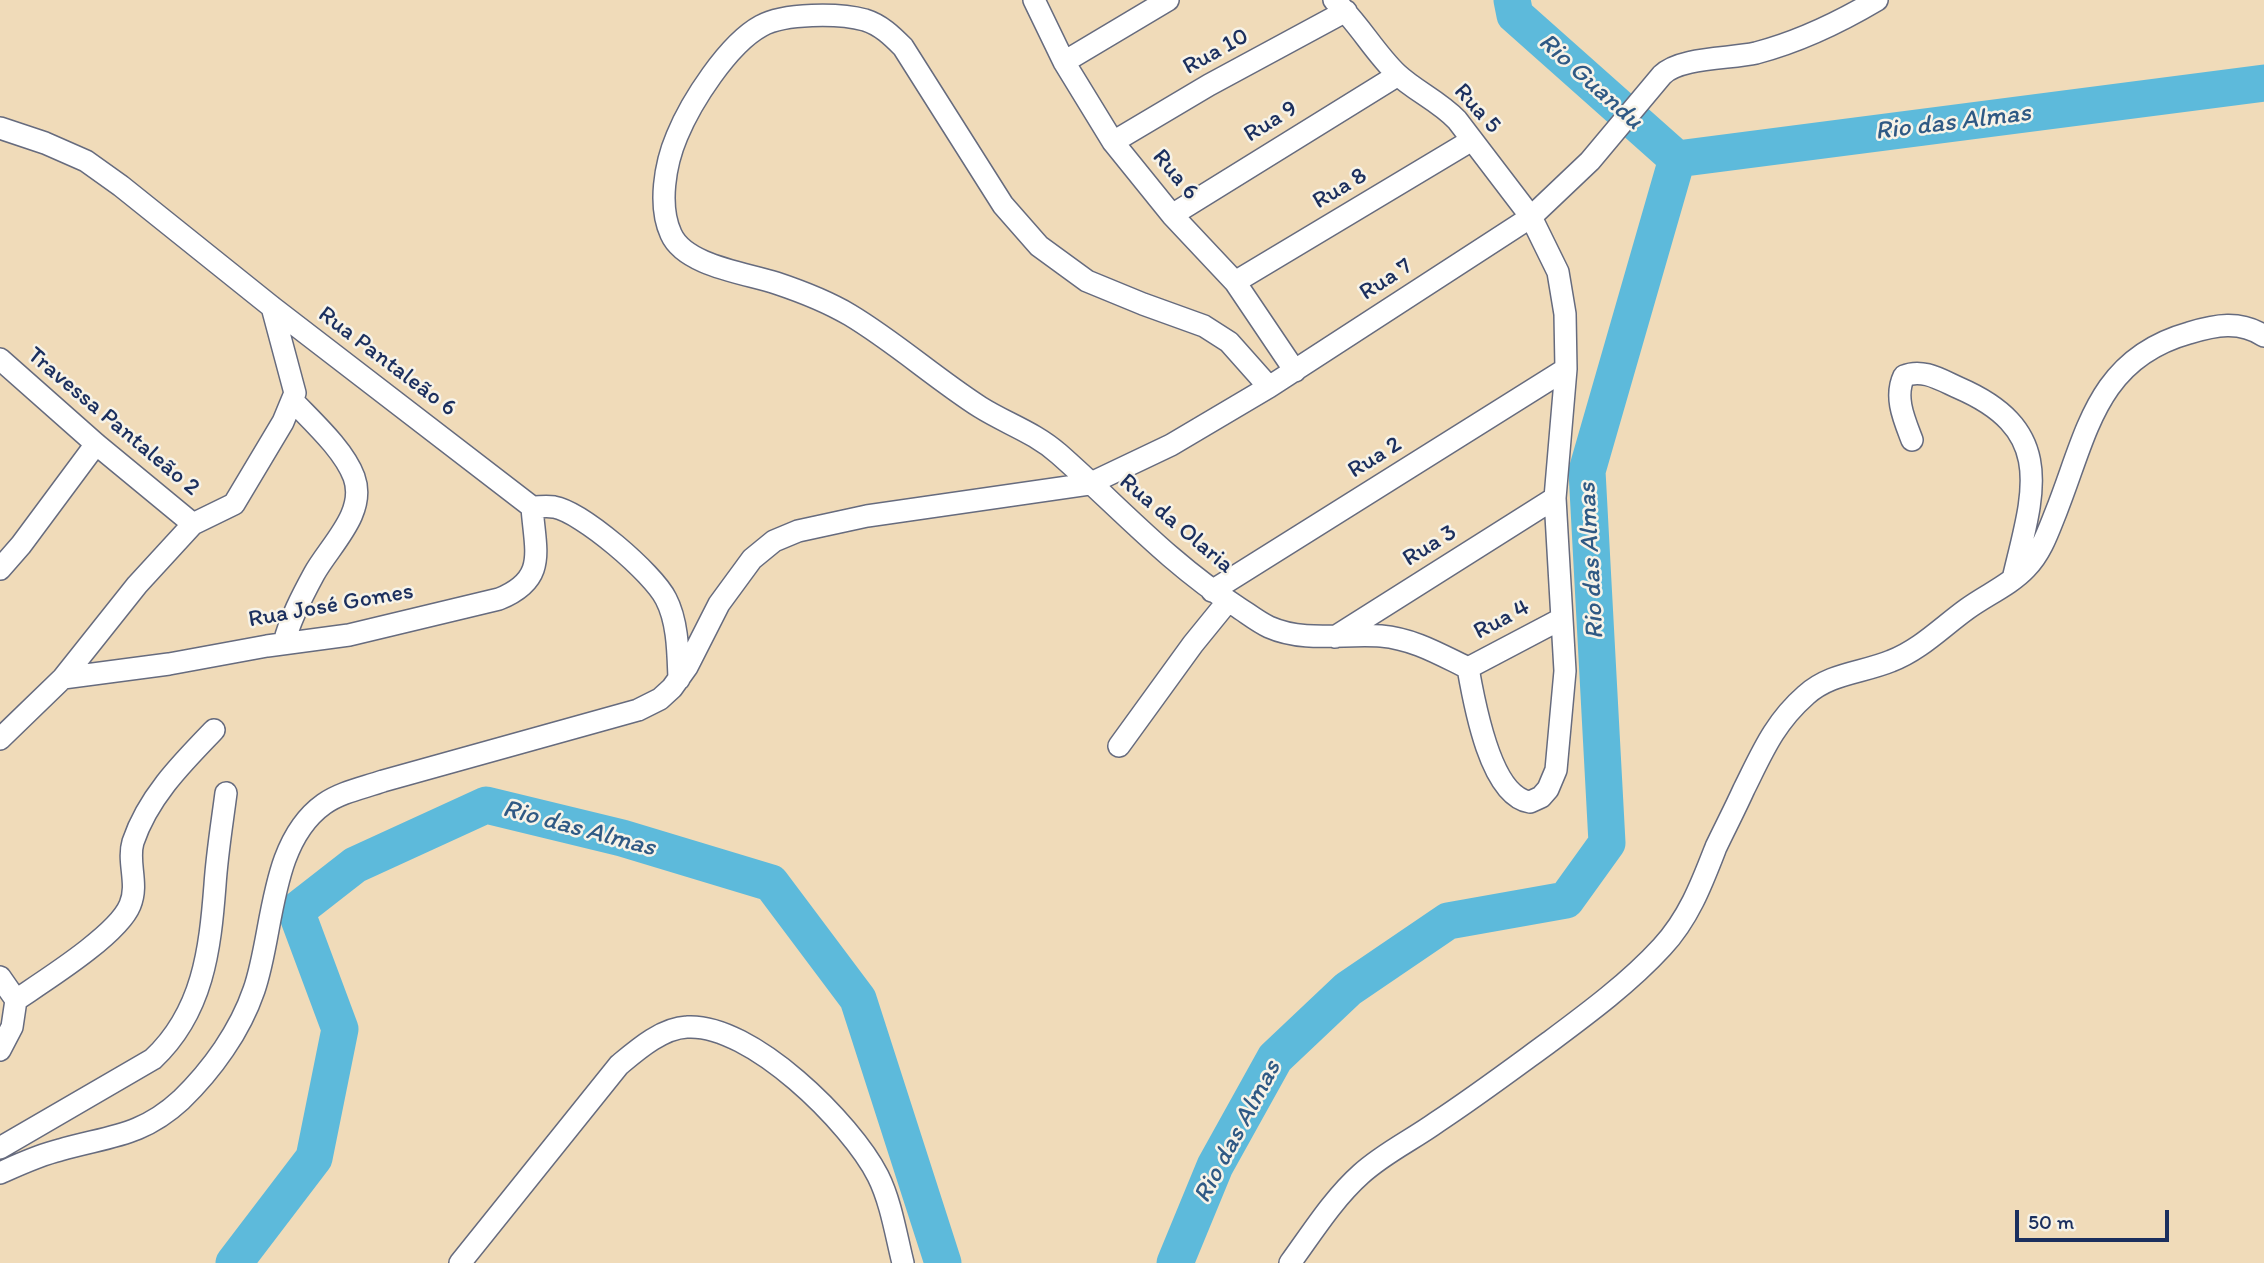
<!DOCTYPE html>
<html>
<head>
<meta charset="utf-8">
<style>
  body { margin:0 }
  #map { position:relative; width:2264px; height:1263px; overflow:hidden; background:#f0dbb9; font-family:Itim,sans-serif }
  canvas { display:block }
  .scale { position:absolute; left:2015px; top:1210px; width:154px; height:32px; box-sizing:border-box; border:4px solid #1b2f5e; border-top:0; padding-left:9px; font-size:21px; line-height:24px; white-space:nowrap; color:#1b2f5e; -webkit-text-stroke:5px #f7f3e8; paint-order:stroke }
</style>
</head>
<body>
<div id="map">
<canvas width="2264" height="1263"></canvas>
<div class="scale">50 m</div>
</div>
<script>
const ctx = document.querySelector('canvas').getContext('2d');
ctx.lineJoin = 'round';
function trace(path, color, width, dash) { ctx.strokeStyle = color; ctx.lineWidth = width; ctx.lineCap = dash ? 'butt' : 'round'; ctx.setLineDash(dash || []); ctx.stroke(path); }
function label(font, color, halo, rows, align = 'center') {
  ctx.font = font + ' Itim,sans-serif'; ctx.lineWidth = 5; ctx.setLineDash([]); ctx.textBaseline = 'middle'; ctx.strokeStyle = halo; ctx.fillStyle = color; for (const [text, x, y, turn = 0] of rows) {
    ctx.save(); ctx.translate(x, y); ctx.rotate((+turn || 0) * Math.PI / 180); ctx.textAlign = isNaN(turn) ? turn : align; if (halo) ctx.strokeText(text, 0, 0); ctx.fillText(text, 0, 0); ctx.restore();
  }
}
const river = new Path2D(`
  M1512 0 1515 15 1677 159
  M234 1263 314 1158 340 1029 296 911 355 865 486 805 622 838 771 883 858 999 943 1263
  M1175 1263 1215 1166 1275 1058 1348 989 1448 921 1566 900 1607 843 1587 471 1677 159 2264 83`);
const minor = new Path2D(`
  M1034 0 1064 62 1113 142 1172 215 1235 282 1295 371
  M1064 62 1168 0
  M0 128 45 143 86 161 121 186 272 307 532 507C539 507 547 506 554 507 582 512 653 573 666 599 678 622 678 653 679 679
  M1113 142 1209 85 1346 11
  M1172 215 1398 75
  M1235 282 1472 140
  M0 359 96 444 193 524
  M1269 387 1229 342 1204 326 1143 304 1087 281 1039 246 1003 205 903 47C892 36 881 25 865 20 839 13 784 13 761 26 728 44 691 102 677 136 665 164 658 206 671 234 685 266 746 273 776 283 800 291 828 302 850 315 895 342 935 378 980 407 1007 424 1034 432 1059 454 1117 505 1170 564 1236 606 1247 613 1258 622 1269 627 1305 643 1345 633 1381 636 1414 639 1439 654 1468 668 1474 702 1490 796 1530 802L1541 797 1548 789 1556 770 1565 671 1555 498 1566 369 1565 314 1558 272 1531 217 1457 120C1439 101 1415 91 1397 74 1374 52 1358 22 1334 0
  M1912 440C1904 419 1894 397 1904 376 1923 368 1941 380 1959 388 2058 431 2033 494 2013 579
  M0 569 21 545 96 444
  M1212 591 1566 369
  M1335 637 1555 498
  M284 643C290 619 302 596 314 574 330 545 367 513 354 477 344 450 313 422 293 401
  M1468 668 1561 619
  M63 678 169 664 267 646 349 635 499 599C548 579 535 551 532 507
  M0 739 63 678 137 585 193 524 234 504 283 422 295 393 272 307
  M1119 746 1193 644 1228 601
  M0 977 16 1000
  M0 1050 12 1027 16 1000C44 981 118 935 130 905 139 884 127 862 133 842 148 797 182 763 214 730
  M0 1148 153 1059C203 1012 210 950 215 885 217 854 222 824 226 793
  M0 1173C20 1164 39 1155 60 1150 108 1136 141 1137 181 1100 212 1070 240 1031 254 990 274 933 269 843 324 804 341 792 363 788 383 781L638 710 660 699 672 688 687 667 719 604 752 559 774 541 798 531 867 516 1089 484 1171 445 1269 387 1531 217 1590 161 1662 75C1680 57 1730 59 1756 53 1798 42 1840 22 1877 0
  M460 1263 619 1065C637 1050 662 1028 687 1027 751 1023 851 1123 878 1176 891 1202 896 1235 903 1263
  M1290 1263C1312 1233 1333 1199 1361 1174 1384 1153 1412 1140 1437 1122 1475 1097 1511 1070 1548 1043 1587 1014 1629 983 1662 947 1689 918 1702 883 1716 847 1725 828 1735 809 1744 789 1762 753 1774 723 1806 695 1830 673 1862 673 1891 661 1920 650 1942 627 1967 609 1986 595 2010 585 2026 568 2041 553 2048 532 2056 512 2087 434 2096 359 2189 333 2215 325 2240 320 2264 336`);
const streetNames = [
  ["Rua 10",1216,52,-29],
  ["Rua 5",1477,109,48],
  ["Rua 9",1271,122,-32],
  ["Rua 6",1175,175,50],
  ["Rua 8",1340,189,-31],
  ["Rua 7",1386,280,-33],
  ["Rua Pantaleão 6",387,362,37],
  ["Travessa Pantaleão 2",113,422,40],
  ["Rua 2",1375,458,-32],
  ["Rua da Olaria",1176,524,40],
  ["Rua 3",1430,546,-32],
  ["Rua José Gomes",331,606,-10],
  ["Rua 4",1502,620,-28]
];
const waterNames = [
  ["Rio Guandu",1590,82,42],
  ["Rio das Almas",1953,123,-7],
  ["Rio das Almas",1592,561,-93],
  ["Rio das Almas",579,829,15],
  ["Rio das Almas",1238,1132,-62]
];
trace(river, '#5dbadb', 37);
trace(minor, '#666b7e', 24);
trace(minor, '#fff', 21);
label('24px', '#1b2f5e', '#f7f3e8', streetNames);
label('italic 26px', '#2f5984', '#f7f3e8', waterNames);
</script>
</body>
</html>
